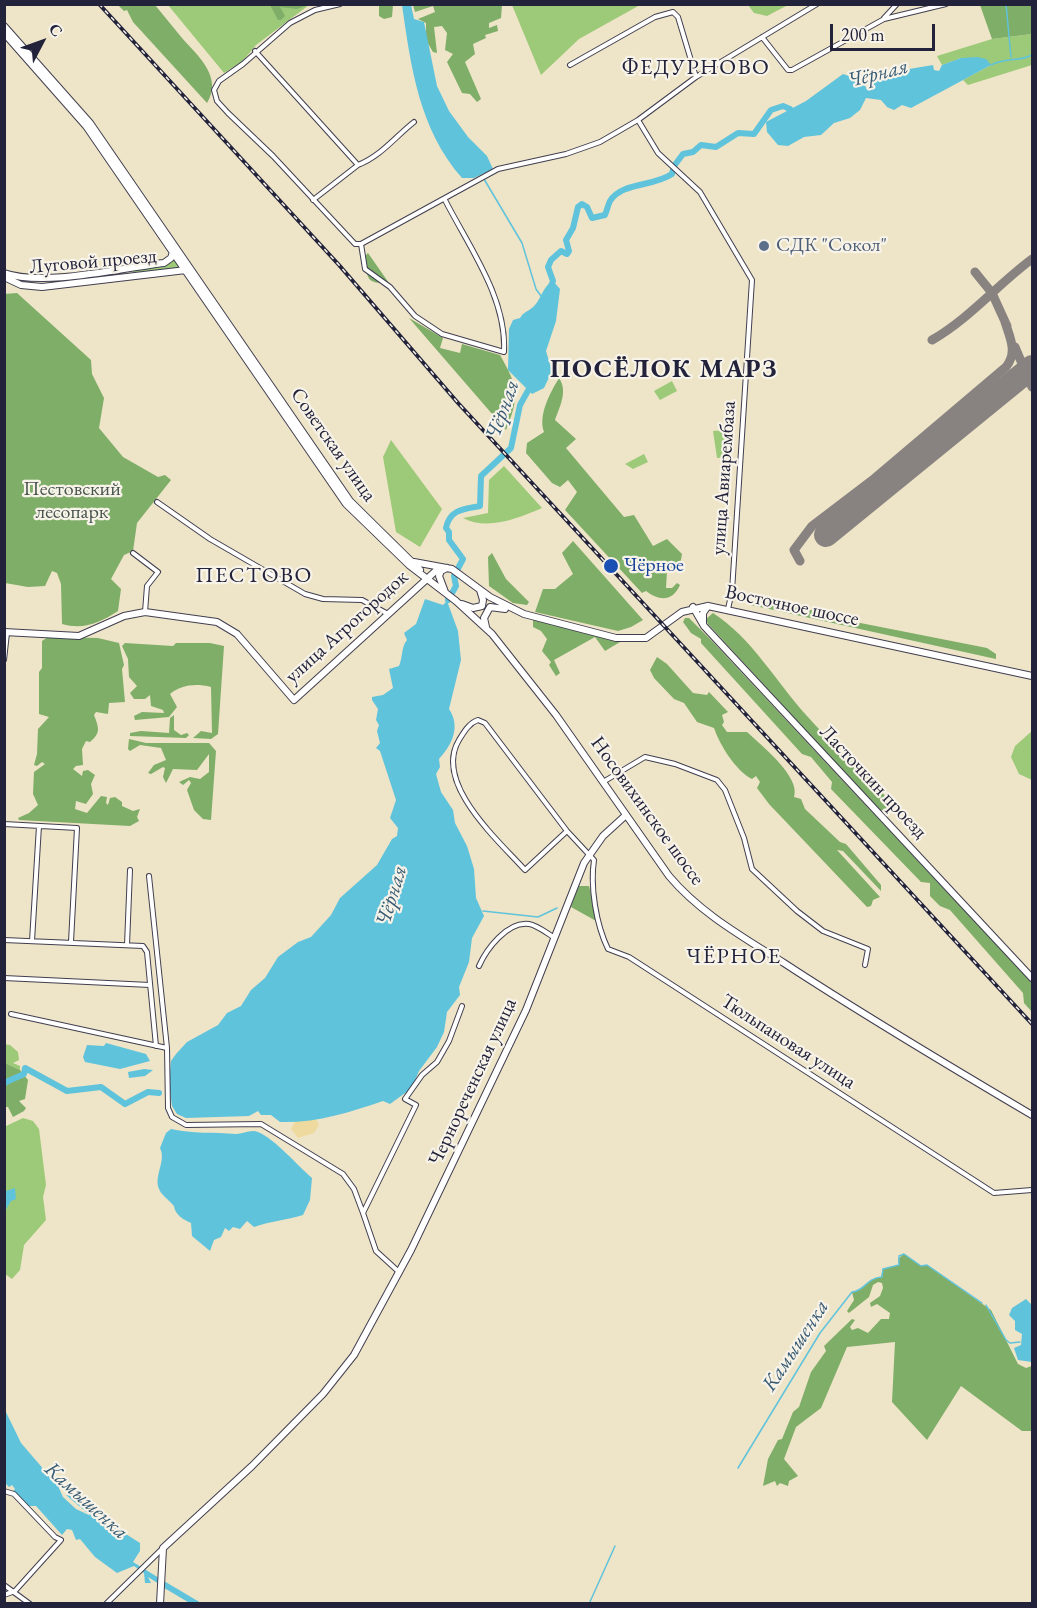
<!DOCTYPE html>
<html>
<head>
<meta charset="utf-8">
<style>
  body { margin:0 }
  #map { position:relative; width:1037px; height:1608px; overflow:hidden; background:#eee4c7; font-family:"EB Garamond",serif }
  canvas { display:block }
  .frame { position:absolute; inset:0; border:6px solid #22223b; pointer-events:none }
  .north { position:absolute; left:12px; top:12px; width:60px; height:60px; -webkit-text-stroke:4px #f7f3e8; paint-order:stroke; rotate:49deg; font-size:16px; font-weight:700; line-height:24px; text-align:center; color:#22223b }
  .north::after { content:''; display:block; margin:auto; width:21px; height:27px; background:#22223b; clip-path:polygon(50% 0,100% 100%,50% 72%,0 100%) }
  .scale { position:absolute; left:830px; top:24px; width:105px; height:27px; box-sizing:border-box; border:3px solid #22223b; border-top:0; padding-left:8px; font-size:18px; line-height:21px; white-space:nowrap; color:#22223b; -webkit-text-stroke:4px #f7f3e8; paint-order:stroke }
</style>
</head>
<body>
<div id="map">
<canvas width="1037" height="1608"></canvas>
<div class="frame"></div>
<div class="north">С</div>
<div class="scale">200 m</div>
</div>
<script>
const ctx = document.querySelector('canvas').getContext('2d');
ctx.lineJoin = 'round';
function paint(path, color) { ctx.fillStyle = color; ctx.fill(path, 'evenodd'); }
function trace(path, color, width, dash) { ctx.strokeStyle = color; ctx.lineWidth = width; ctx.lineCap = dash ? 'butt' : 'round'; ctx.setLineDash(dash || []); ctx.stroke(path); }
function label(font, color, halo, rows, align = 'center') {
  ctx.font = font + ' "EB Garamond",serif'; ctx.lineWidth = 4.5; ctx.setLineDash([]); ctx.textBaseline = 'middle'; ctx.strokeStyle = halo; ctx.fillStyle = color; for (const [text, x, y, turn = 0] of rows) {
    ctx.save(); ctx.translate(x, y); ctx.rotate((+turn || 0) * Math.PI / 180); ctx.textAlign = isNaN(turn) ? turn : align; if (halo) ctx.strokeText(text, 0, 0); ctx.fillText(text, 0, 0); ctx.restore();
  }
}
const green = new Path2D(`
  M168 5H309L256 45 242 62 224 73Z
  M512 5H640L579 39 541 75Z
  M748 5H788L767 16 754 13Z
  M1032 34V65L968 85 963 80 991 65 961 58 942 65 937 56 992 39Z
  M174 257 182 269 133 273V270L168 264Z
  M672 381 677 391 660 400 654 391Z
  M724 430 728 457 717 458 713 431Z
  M391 440 442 509 420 547 396 532 383 457Z
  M644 454 648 462 633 469 625 464Z
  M504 466 542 508C519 518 487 531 463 518L488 513 489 480Z
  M1032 731V780L1019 774 1011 757 1015 746Z
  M4 1044 10 1045 18 1052 19 1060 13 1063 20 1066V1070L5 1063Z
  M23 1118 33 1121 39 1129 46 1185 43 1197 46 1220 24 1245 20 1270 12 1279 5 1274 4 1127Z`);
const forest = new Path2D(`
  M118 5H155C164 16 173 27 182 38 198 56 223 77 207 103L133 22 127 10 124 11Z
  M270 5H308L297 9 280 7 285 16 281 20H278Z
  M379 5H393L392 17 384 19 379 16Z
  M413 5H502L501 18 489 23V28L497 25 498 31 485 35 486 38 473 44 475 54 465 62 481 99 477 102 470 94 462 93 447 62 453 54 445 50 447 33 442 26 434 27 437 53 433 52 426 40V23L418 19 435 12 433 6 415 12Z
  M980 5H1032V34L992 39Z
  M368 253 389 283C366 284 367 279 365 256Z
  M17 293 91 360 92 374 104 398 99 428 123 457 158 477 165 475 171 480 137 523 133 551 124 555 111 579 121 589 118 611C99 623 84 630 62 624L61 584 57 573 52 571 45 586 28 587 5 583 4 294Z
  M409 318 443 338 440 348 460 353 462 344 500 355C518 387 520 395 506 430Z
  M559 378C568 391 560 406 555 420L576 439 566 448 624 517 634 515 653 546 667 539 682 554 680 565 667 571 666 588H672L677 583 680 585C672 603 658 600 646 591L642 593 565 510 577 492 568 480 560 487 552 483 526 453 527 443 544 432C538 415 550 393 559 378Z
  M573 541 643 620 631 627 618 631 535 612 543 589H555L573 574 562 553Z
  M492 553 506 579 529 602 527 605 513 603 489 586 488 557Z
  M745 599 822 612 825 616 987 648 996 654V659L751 605 744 601Z
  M713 613C752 638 776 682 807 716 829 741 855 764 879 788L888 800 889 809 880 811 708 624 706 619Z
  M533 618 620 642 605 651 595 637 554 660 560 673 556 676 549 665 551 662 542 651 547 639 541 631 533 627Z
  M685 618H689L713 642 1032 983V1012L1024 1003 1023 993 950 910 940 906 930 896V883L921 882 831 789 832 782 811 757 802 754 701 643V639L691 633 683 622Z
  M48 637 98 638 119 643 124 665 122 669 125 702 109 703 108 714 96 712 94 715C99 728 101 733 90 742L86 741 82 749 83 765 76 766 73 769 82 776 83 771 88 770 95 775 91 784 93 794 86 804 76 801 75 809 87 813 101 796 107 797 106 803 108 805 110 798 115 797 122 802V806L133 811 140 809 137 817 139 821 130 826 19 820 18 818 29 813 38 805 33 794 34 772 45 764 42 762 37 766 34 765 37 754 38 729 49 717 39 714V672L42 668V641Z
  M125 643 173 646 176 643H210L224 646 218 734 211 739 193 738 201 731 212 733 211 687C195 683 181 685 170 694L177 707 169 717 135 720 134 716 142 712 164 713 163 710 151 706 150 695 145 699H134L130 693 137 686 129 677 128 659 122 646Z
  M657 657 667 664 693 693 707 695 709 692 728 712 722 715 724 722 722 725 727 732H747C762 746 801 777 794 797L801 799 805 809 840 842 846 844 881 885V891L843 851 837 850 880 897 873 900 871 906 867 907 769 804 757 788 760 782 756 776 752 779C735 770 720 745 714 728L697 722 684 703 674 699 654 678 650 670Z
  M174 715V730L181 735 187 733 189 735 186 738 130 736V733L141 731 169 733 170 718Z
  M129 739 146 743H209L216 751 211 820 203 819 194 810 187 790 191 783 189 780 183 785 179 782 190 777 200 779 209 772V754L197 770 173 769 166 783 163 777 165 768 163 767 151 774 148 773 154 765 166 760 161 748 140 745 130 751 128 749Z
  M578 886H589L598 922 571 907Z
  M5 1063 20 1070 28 1080 25 1099 19 1101 26 1108 24 1111 13 1117 8 1107H5Z
  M904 1254 921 1266 927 1265 991 1310 1018 1364 1026 1368 1032 1366V1431H1022L961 1386 927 1440 892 1402 895 1342 847 1347 821 1408 796 1427 784 1459 798 1476 789 1481 788 1486 780 1483 777 1486 775 1481 763 1486 768 1459 778 1440 782 1439 793 1412 799 1407 811 1372 826 1351 824 1346 852 1319 855 1320 850 1327 852 1330 858 1328 868 1333 881 1319H889L890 1313 877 1304 871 1307 870 1303 880 1296 883 1288 882 1283 878 1282 873 1285 869 1297 849 1313 847 1311 854 1300 852 1292C865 1291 866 1279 881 1277L883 1269 899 1265 898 1259Z`);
const sand = new Path2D(`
  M316 1119 319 1125 314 1133 298 1138 291 1129 295 1121Z`);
const water = new Path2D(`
  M402 5H411L414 19 424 22 437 86 449 111 468 137 487 156 493 169 474 178H462C419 129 411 67 402 5Z
  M977 57 986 59 991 65 911 108 902 105 894 110 887 107 881 100 866 98 860 110 850 118 834 123 821 135 804 137 788 146 778 145 767 132 766 122 806 101 843 74C855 78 861 78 867 89L871 88V82H877L879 74 933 65 934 70 939 71 942 65 961 58Z
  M553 281 560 289 556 321 546 351 552 371 544 388 532 394 508 370 509 329 513 320 520 318C524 311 530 311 535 305 542 297 543 286 553 281Z
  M425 599 443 605 447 601 458 631 461 660 449 709C461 727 452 745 439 759L440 767 436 774 441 792 453 810 455 823 467 846 474 869 476 898 484 916 472 938 469 962 459 987 460 995 447 1012 444 1032 437 1047 419 1071 412 1088 390 1104 383 1101C348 1113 316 1123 280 1122L271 1115H261L258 1111 249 1116 186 1118 177 1114 172 1106 169 1083 171 1061 176 1054 187 1042 218 1025 227 1013 241 1006 251 990 265 978 278 957 298 942 311 937 331 915 340 898 377 865 392 839 397 836 398 828 390 818 396 800 380 751 376 748 380 743 377 731 379 725 376 720 378 709 372 700V697L383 695 393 688 389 669 399 666C403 657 401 647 407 640L404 633 416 624Z
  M106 1043 146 1054 150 1061 120 1069 85 1062 83 1057 87 1045 104 1046Z
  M144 1069 153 1070 145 1076 129 1078 128 1072Z
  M171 1129C192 1134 214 1132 236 1134 243 1134 251 1129 258 1132 275 1139 298 1166 312 1178L310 1200 303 1215C286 1220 271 1221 254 1227L247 1221 240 1229 233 1227 229 1231 225 1228 221 1237 214 1240 210 1251 192 1236 191 1223C184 1220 175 1215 174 1206 170 1201 163 1196 160 1191 152 1177 167 1162 160 1148L166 1133Z
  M5 1179 6 1191 15 1188 16 1199 11 1201 5 1211Z
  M1026 1299 1032 1305V1362L1018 1360 1014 1348 1021 1345 1022 1334 1015 1330V1321L1009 1315 1012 1308Z
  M4 1408 21 1443 58 1486 63 1497 76 1509 91 1516 66 1495H75L79 1501 99 1512V1517L140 1543V1551L133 1562 159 1578V1584L148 1577 151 1583H145L144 1573 134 1566 117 1573 95 1557 80 1539 76 1540 72 1530 67 1529 62 1535 36 1506H29L13 1491 15 1489 12 1485 9 1487 5 1483Z`);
const stream = new Path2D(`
  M1006 4 1011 57
  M991 65C1008 57 1019 62 1032 55
  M484 179 522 243 536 289 541 296
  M483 911 538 917 557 908
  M986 1305 1006 1340 1010 1343 1020 1342
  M738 1468 820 1333 852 1292C865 1291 866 1278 882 1277L883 1269 899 1265V1256L904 1254 921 1266 927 1265 982 1303
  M589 1604 615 1546`);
const river = new Path2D(`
  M551 286 553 281 548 267 551 260 561 251 567 254 569 251 566 240 573 228 578 207 582 204 587 207 592 218 605 215C607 210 608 205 610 201 622 182 653 187 672 174L674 166 683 154 693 152 701 145 716 147 738 133 754 134 771 110 783 106 790 109
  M448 600 456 586 454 576 463 559 449 540V532L446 528C450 509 464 509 480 506L481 476 511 448 520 405 530 387
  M4 1083 24 1074 25 1068 67 1091 101 1087 125 1104 148 1092 159 1093
  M165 1585 197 1604`);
const taxiway = new Path2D(`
  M975 272 992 293 1007 326
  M932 340C970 318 997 285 1032 259
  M1015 347 1032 387
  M800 561 794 550 812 526 875 478 1006 367C1018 352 1010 338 1005 322`);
const runway = new Path2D(`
  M826 535 1032 367`);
const street = new Path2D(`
  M340 4 315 10 290 23 243 64 219 81 214 90 217 101 228 113 273 156 355 244H361L498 169 566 154 600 142 638 120 696 77 817 4
  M884 18 897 4
  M762 37 788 70H792L884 19 946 4
  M255 51 358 165 313 200
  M570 65 655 17 673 12 678 17 696 77
  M638 120 658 153 700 192 752 280 732 591 728 609
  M358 165C381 156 395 137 414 122
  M361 244 365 269 390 287 415 316 442 334 504 352C507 298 469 247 445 200
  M157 502 210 539 305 594 323 599 362 600 388 614
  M133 553 158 572 147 586 145 612
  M4 660 7 633
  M603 782 645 757 675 764 717 780 725 790 744 838 752 869 797 911 823 931 868 949 865 965
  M4 824 77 828 71 942
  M567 831 525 870C498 840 433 783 459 740 464 732 469 723 478 720L485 723 567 831 594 860C590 887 596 924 608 949L629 957 994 1193 1032 1190
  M149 876 167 1048 168 1108 172 1117 186 1125 261 1124 343 1174 354 1189 363 1213
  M4 940 143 946 147 952 156 1046
  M32 941 39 826
  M127 945 130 870
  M479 966C486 950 507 921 529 924 537 925 548 934 555 938
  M4 978 150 985
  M11 1014 167 1048
  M399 1272 376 1251 363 1213 416 1105 405 1099 422 1075 437 1062 449 1041 462 1006
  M4 1491 14 1494 55 1537 61 1540 15 1591 4 1595
  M4 1585 30 1604
  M106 1604 163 1548`);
const secondary = new Path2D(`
  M4 26 90 123 350 501 420 570
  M4 33 86 126 346 504 409 565 456 601 492 634 556 715 669 876C700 913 743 937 784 963 865 1016 949 1066 1032 1115
  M4 273C44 287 121 268 164 263L171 258 173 252
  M4 277 21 285 42 287 186 270
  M414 562 452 569 490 597 524 614 616 638H646L682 612 708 606 1032 676
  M445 592 439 576 441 571 447 568
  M462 604 473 608 482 606 483 600 480 590
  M693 607 704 626 1032 978
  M703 624V613L708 606
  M486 627 484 618 490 607 505 609
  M4 632 79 636 124 616 145 612 217 622 237 634 294 700 440 567
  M160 1604 163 1548 252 1466 323 1394 354 1355 411 1250 526 1010 584 863 603 836 626 815`);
const rail = new Path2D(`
  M99 4 339 265 458 403 1032 1024`);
const markers = [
  [764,246,6,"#5c6f8a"],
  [611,566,8,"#1a4fb4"]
];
const serviceNames = [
  ["СДК \"Сокол\"",776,246]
];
const streetNames = [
  ["Луговой проезд",93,262,-5],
  ["Советская улица",333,445,55],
  ["улица Авиарембаза",724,478,-86],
  ["Восточное шоссе",792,606,12],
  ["улица Агрогородок",347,627,-42],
  ["Ласточкин проезд",873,782,47],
  ["Носовихинское шоссе",647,811,54],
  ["Тюльпановая улица",788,1042,33],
  ["Чернореченская улица",473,1082,-65]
];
const parkNames = [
  ["Пестовский",72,490],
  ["лесопарк",72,513]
];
const transitNames = [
  ["Чёрное",624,566]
];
const waterNames = [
  ["Чёрная",878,74,-14],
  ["Чёрная",503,410,-70],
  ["Чёрная",392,896,-73],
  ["Камышенка",796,1346,-57],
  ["Камышенка",86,1501,42]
];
const quarterNames = [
  ["ФЕДУРНОВО",696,68],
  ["ПЕСТОВО",254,576],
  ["ЧЁРНОЕ",734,957]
];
const districtNames = [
  ["ПОСЁЛОК МАРЗ",664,370]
];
paint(green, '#9dca78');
paint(forest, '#7eae68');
paint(sand, '#eeda9e');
paint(water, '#5fc3dc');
trace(stream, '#5fc3dc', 1.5);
trace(river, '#5fc3dc', 6);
trace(taxiway, '#888381', 9);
trace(runway, '#888381', 24);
trace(street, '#413f50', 6);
trace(secondary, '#413f50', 8);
trace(street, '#fff', 4);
trace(secondary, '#fff', 6);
trace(rail, '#22223b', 4);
trace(rail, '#f7f3e8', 1.5, [4.5]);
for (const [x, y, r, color] of markers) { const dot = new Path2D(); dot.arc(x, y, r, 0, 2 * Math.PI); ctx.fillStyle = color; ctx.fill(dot); trace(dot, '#f7f3e8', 2); }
label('20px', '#4e5e75', '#f7f3e8', serviceNames, 'left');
label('20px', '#22223b', '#f7f3e8', streetNames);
label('20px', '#47544d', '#f7f3e8', parkNames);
label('20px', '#164399', '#f7f3e8', transitNames, 'left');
label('italic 21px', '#375a73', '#f7f3e8', waterNames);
ctx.letterSpacing = '1.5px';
label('22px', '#22223b', '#f7f3e8', quarterNames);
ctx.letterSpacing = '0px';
ctx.letterSpacing = '1.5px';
label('bold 26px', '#22223b', '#f7f3e8', districtNames);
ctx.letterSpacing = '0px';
</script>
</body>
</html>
